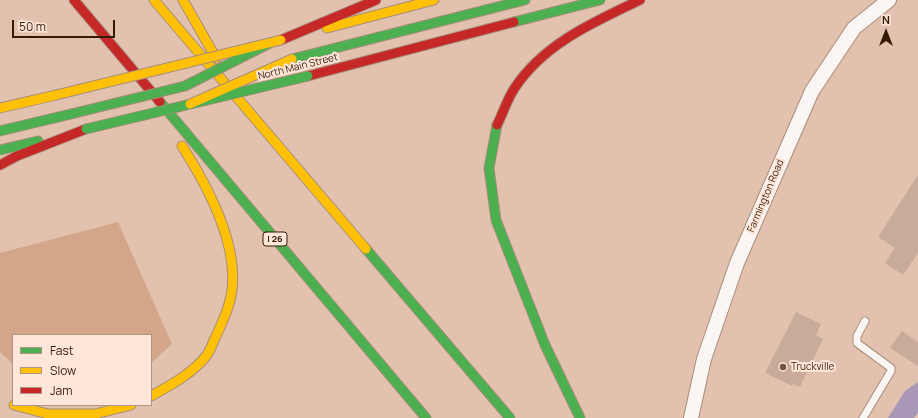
<!DOCTYPE html>
<html>
<head>
<meta charset="utf-8">
<style>
  body { margin:0 }
  #map { position:relative; width:918px; height:418px; overflow:hidden; background:#e2c2ae; font-family:Manrope,sans-serif }
  canvas { display:block }
  .legend { position:absolute; left:12px; top:334px; width:140px; height:72px; box-sizing:border-box; background:#fee7d9; border:1px solid #ae9585; margin:0; padding:5px 7px; list-style:none; font-size:12px; color:#351a06 }
  .legend li { display:flex; align-items:center; gap:8px; height:20px }
  .legend b { width:20px; border:1px solid #ae9585 }
  .north { position:absolute; left:866px; top:12px; width:40px; height:40px; -webkit-text-stroke:3px #fee7d9; paint-order:stroke; rotate:0deg; font-size:11px; font-weight:700; line-height:16px; text-align:center; color:#351a06 }
  .north::after { content:''; display:block; margin:auto; width:14px; height:18px; background:#351a06; clip-path:polygon(50% 0,100% 100%,50% 72%,0 100%) }
  .scale { position:absolute; left:12px; top:20px; width:103px; height:18px; box-sizing:border-box; border:2px solid #351a06; border-top:0; padding-left:5px; font-size:12px; line-height:14px; white-space:nowrap; color:#351a06; -webkit-text-stroke:3px #fee7d9; paint-order:stroke }
</style>
</head>
<body>
<div id="map">
<canvas width="918" height="418"></canvas>
<ul class="legend">
<li><b style="height:5px;background:#4caf50"></b>Fast</li>
<li><b style="height:5px;background:#ffc107"></b>Slow</li>
<li><b style="height:5px;background:#c62828"></b>Jam</li>
</ul>
<div class="north">N</div>
<div class="scale">50 m</div>
</div>
<script>
const ctx = document.querySelector('canvas').getContext('2d');
ctx.lineJoin = 'round';
function paint(path, color) { ctx.fillStyle = color; ctx.fill(path, 'evenodd'); }
function trace(path, color, width, dash) { ctx.strokeStyle = color; ctx.lineWidth = width; ctx.lineCap = dash ? 'butt' : 'round'; ctx.setLineDash(dash || []); ctx.stroke(path); }
function label(font, color, halo, rows, align = 'center') {
  ctx.font = font + ' Manrope,sans-serif'; ctx.lineWidth = 4; ctx.setLineDash([]); ctx.textBaseline = 'middle'; ctx.strokeStyle = halo; ctx.fillStyle = color; for (const [text, x, y, turn = 0] of rows) {
    ctx.save(); ctx.translate(x, y); ctx.rotate((+turn || 0) * Math.PI / 180); ctx.textAlign = isNaN(turn) ? turn : align; if (halo) ctx.strokeText(text, 0, 0); ctx.fillText(text, 0, 0); ctx.restore();
  }
}
const forest = new Path2D(`
  M118 222 172 344 151 363V335H13V364L0 352V253Z`);
const water = new Path2D(`
  M918 382V413L914 418H888L905 391Z`);
const building = new Path2D(`
  M918 175V253L903 275 885 263 895 248 878 237Z
  M796 312 821 324 816 335 823 339 800 387 793 384 792 386 765 373Z
  M902 331 918 342V366L890 348Z`);
const lane = new Path2D(`
  M863 418 891 371V368L857 343V336L865 321`);
const street = new Path2D(`
  M691 418 704 359 737 263 812 91 854 28 889 0`);
const fast = new Path2D(`
  M514 22 600 0
  M292 59 525 0
  M160 102 426 418
  M497 125 489 168 496 220 545 345 580 418
  M0 131 71 114
  M0 150 38 141
  M366 249 510 418`);
const slow = new Path2D(`
  M154 0 366 249
  M183 0 216 58
  M327 28 434 0
  M0 108 56 95
  M151 396C171 385 193 373 207 355 211 349 213 342 216 336 223 321 230 306 232 290 238 242 207 185 182 146
  M14 405 48 414H95L131 405`);
const jam = new Path2D(`
  M74 0 160 102
  M281 40 376 0
  M308 76 514 22
  M497 125C503 113 507 100 514 89 543 44 594 22 640 0
  M0 165 17 156 86 129`);
const fastBridge = new Path2D(`
  M71 114 185 86 270 43
  M86 129 308 76`);
const slowBridge = new Path2D(`
  M56 95 281 40
  M190 104 292 59`);
const markers = [
  [783,367,4,"#725541"]
];
const shields = [
  [275,239,24]
];
const shieldNames = [
  ["I 26",275,239]
];
const streetNames = [
  ["North Main Street",298,67,-14],
  ["Farmington Road",766,196,-67]
];
const poiNames = [
  ["Truckville",791,367]
];
paint(forest, '#d3a689');
paint(water, '#a997b8');
paint(building, '#c8ac99');
trace(lane, '#a88d7b', 9);
trace(street, '#a88d7b', 16);
trace(fast, '#a88d7b', 11);
trace(slow, '#a88d7b', 11);
trace(jam, '#a88d7b', 11);
trace(lane, '#fbf6f3', 7);
trace(street, '#fbf6f3', 14);
trace(fast, '#4caf50', 9);
trace(slow, '#ffc107', 9);
trace(jam, '#c62828', 9);
trace(fastBridge, '#a88d7b', 11, []);
trace(slowBridge, '#a88d7b', 11, []);
trace(fastBridge, '#4caf50', 9);
trace(slowBridge, '#ffc107', 9);
for (const [x, y, r, color] of markers) { const dot = new Path2D(); dot.arc(x, y, r, 0, 2 * Math.PI); ctx.fillStyle = color; ctx.fill(dot); trace(dot, '#fee7d9', 1.5); }
for (const [x, y, w] of shields) { const box = new Path2D(); box.roundRect(x - w / 2, y - 7, w, 14, 3); ctx.fillStyle = '#fee7d9'; ctx.fill(box); trace(box, '#351a06', 1); }
label('bold 9px', '#351a06', null, shieldNames);
label('10px', '#351a06', '#fee7d9', streetNames);
label('10px', '#351a06', '#fee7d9', poiNames, 'left');
</script>
</body>
</html>
